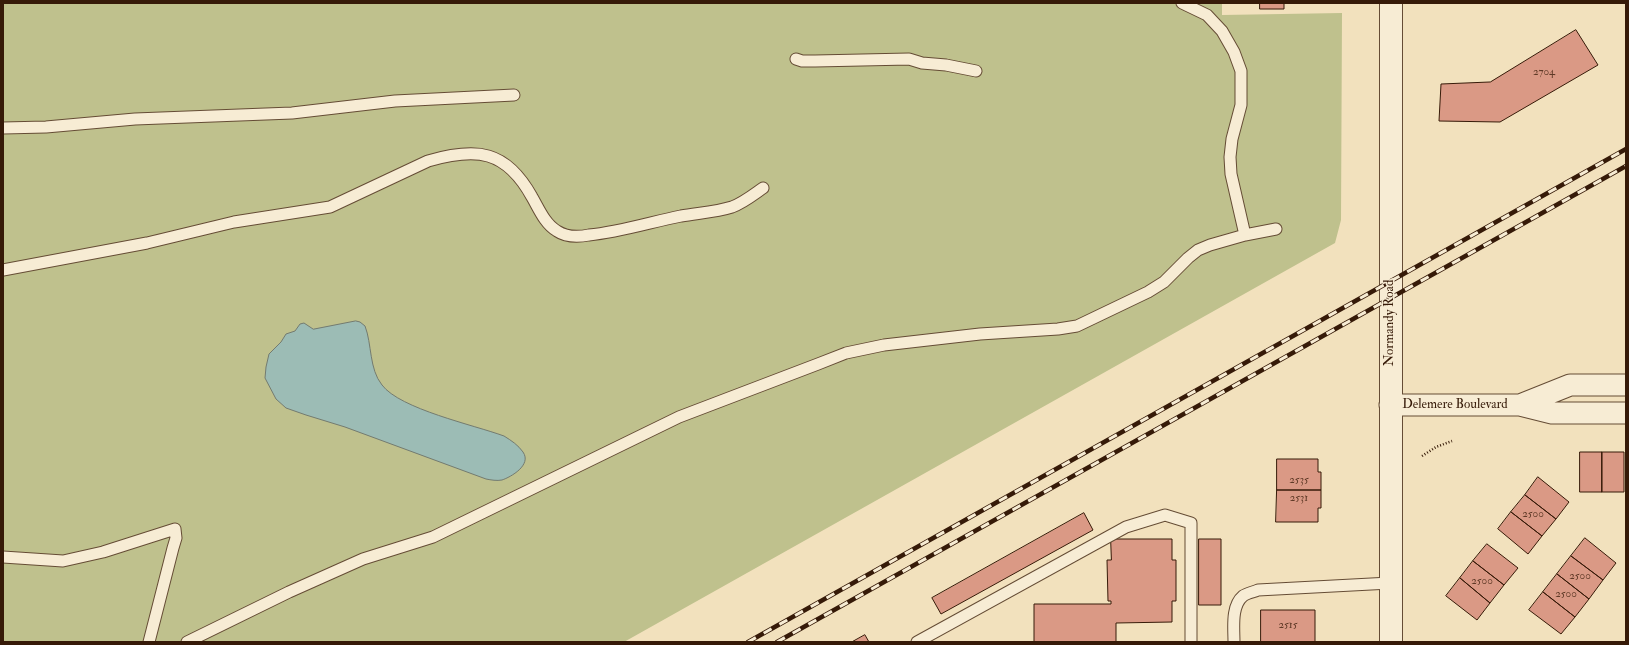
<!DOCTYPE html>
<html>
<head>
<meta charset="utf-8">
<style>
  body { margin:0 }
  #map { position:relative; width:1629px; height:645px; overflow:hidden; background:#f2e1bd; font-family:"IM FELL Double Pica",serif }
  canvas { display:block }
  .frame { position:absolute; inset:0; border:4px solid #361a08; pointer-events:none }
</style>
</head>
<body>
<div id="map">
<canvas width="1629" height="645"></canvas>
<div class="frame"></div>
</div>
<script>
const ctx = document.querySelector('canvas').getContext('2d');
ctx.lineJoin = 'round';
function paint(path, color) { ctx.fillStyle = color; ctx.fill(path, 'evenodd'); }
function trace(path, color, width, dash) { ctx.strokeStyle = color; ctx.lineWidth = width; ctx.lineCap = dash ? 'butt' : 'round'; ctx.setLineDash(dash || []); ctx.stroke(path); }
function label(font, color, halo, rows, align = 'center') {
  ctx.font = font + ' "IM FELL Double Pica",serif'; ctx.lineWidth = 3; ctx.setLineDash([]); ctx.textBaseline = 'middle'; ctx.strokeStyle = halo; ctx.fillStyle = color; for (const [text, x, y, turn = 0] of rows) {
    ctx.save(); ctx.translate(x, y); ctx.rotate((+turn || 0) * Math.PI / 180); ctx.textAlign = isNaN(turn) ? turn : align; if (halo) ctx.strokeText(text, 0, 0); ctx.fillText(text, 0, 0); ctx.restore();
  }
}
const green = new Path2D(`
  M3 3H1222V15L1342 13 1341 220 1335 243 624 642H3Z`);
const water = new Path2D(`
  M356 321 360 322 365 326C372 344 369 369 382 385 400 409 474 425 504 436 512 441 518 445 523 452 532 465 511 477 502 480 497 481 491 480 486 479L345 427 306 415 286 408 276 399 265 378 266 367 269 354 281 342 286 334 295 331 300 324 304 323 313 329Z`);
const building = new Path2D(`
  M1260 3H1284V9H1260Z
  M1576 30 1598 65 1500 122 1439 121 1441 84 1490 82Z
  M1580 452H1602V492H1580Z
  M1602 452H1624V492H1602Z
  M1277 459H1318V472H1321V490H1277Z
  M1538 477 1569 502 1556 519 1525 495Z
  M1277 490H1321V508H1318V522H1276Z
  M1525 495 1556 519 1542 536 1511 512Z
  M1511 512 1542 536 1528 554 1498 529Z
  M1084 513 1093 530 941 614 932 598Z
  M1585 538 1616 563 1603 580 1571 556Z
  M1111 539H1172V560H1176V601H1172V622L1116 623V642H1034V604H1111V601H1108L1107 560H1111Z
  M1199 539H1221V605H1199Z
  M1487 544 1518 568 1504 585 1473 561Z
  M1571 556 1603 580 1589 599 1557 574Z
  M1473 561 1504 585 1490 603 1460 578Z
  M1557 574 1589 599 1575 617 1543 592Z
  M1460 578 1490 603 1477 620 1446 596Z
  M1543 592 1575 617 1561 634 1529 610Z
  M1261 610H1315V642H1261Z
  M865 635 869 642H852Z`);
const path = new Path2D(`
  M1422 456 1436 447 1452 441`);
const service = new Path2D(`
  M1182 3 1207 15 1222 31 1234 52 1241 71V105L1232 139 1230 157 1231 174 1245 235 1276 229
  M796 59 802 61H815L909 59 922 63 946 65 976 71
  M3 128 46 127 135 119 292 113 395 101 514 95
  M3 270 147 243 234 222 330 207 428 161C477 147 506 150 532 197 539 209 545 224 557 231 566 237 579 237 589 235 620 232 651 222 681 216 698 213 716 212 732 207 743 203 753 195 763 188
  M3 557 63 561 103 552 175 529 176 538 173 548 149 642
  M187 642 289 592 363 559 433 537 679 417 818 364 846 353 884 345 980 334 1058 329 1077 326 1148 292 1164 282 1188 258 1198 250 1210 245 1245 235
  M917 642 1126 527 1165 515 1191 523V642
  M1234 642C1234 628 1231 606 1243 596 1247 593 1254 592 1258 590L1390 583`);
const minor = new Path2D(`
  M1390 405H1520L1552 413H1626
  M1520 405 1570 385H1626`);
const tertiary = new Path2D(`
  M1391 642V3`);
const rail = new Path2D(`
  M748 642 1626 149
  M777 642 1626 166`);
const numberNames = [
  ["2704",1544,73],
  ["2535",1299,481],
  ["2531",1299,499],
  ["2500",1533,515],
  ["2500",1580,577],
  ["2500",1482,582],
  ["2500",1566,595],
  ["2515",1288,626]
];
const streetNames = [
  ["Normandy Road",1390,323,-90],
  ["Delemere Boulevard",1455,405]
];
paint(green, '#bfc18d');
paint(water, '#9cbcb5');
trace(water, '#737b70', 1);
paint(building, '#da9985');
trace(building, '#361a08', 1);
trace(service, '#654c35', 13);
trace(minor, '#654c35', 23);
trace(tertiary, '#654c35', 24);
trace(path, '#361a08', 2.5, [1, 2]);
trace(service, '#f7ecd4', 11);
trace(minor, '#f7ecd4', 21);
trace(tertiary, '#f7ecd4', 22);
trace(rail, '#361a08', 4.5);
trace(rail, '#f7ecd4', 3, [9]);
label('11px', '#5f3a27', null, numberNames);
label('13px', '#361a08', '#f7ecd4', streetNames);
</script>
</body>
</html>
